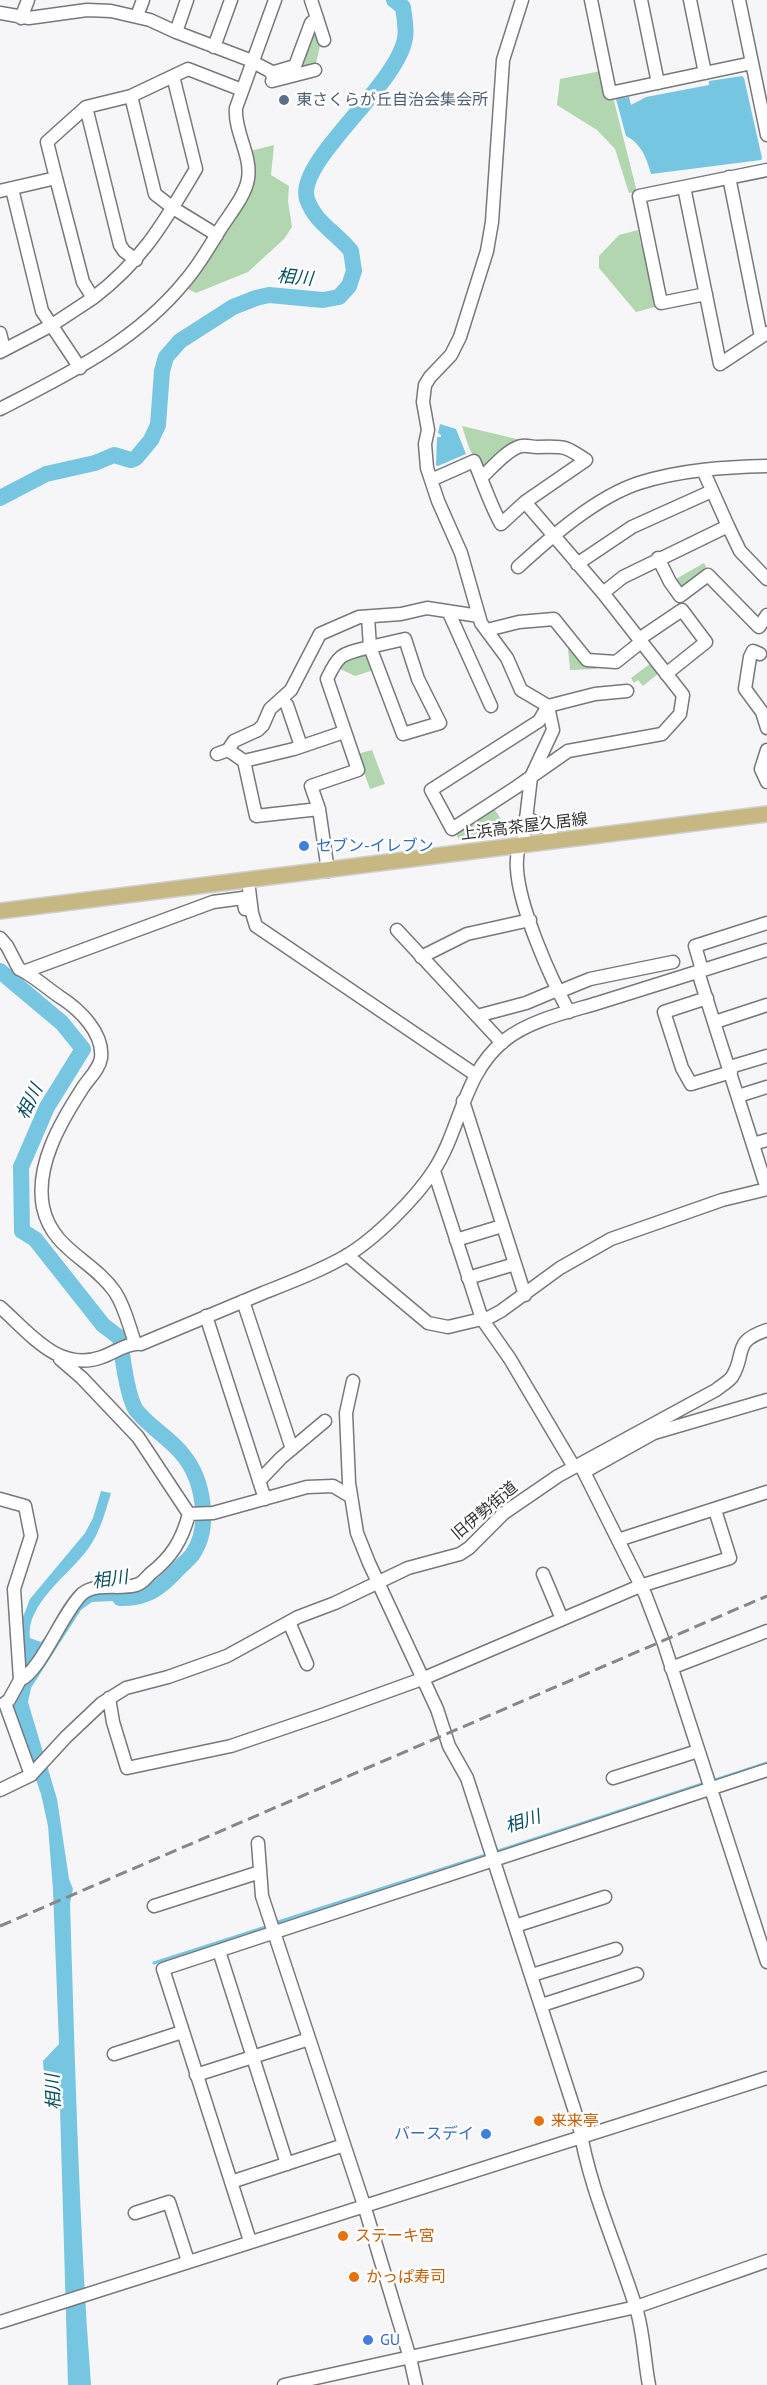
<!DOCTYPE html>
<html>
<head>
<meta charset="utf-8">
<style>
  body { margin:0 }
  canvas { display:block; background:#f6f6f9 }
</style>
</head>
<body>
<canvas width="767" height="2385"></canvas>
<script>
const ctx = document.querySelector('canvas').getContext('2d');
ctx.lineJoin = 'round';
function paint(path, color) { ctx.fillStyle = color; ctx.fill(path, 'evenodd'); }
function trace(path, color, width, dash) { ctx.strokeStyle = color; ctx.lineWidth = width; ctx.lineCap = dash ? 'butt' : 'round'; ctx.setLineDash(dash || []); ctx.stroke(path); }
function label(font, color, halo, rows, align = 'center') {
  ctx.font = font + ' "PT Sans","Noto Sans JP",sans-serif'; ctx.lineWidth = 5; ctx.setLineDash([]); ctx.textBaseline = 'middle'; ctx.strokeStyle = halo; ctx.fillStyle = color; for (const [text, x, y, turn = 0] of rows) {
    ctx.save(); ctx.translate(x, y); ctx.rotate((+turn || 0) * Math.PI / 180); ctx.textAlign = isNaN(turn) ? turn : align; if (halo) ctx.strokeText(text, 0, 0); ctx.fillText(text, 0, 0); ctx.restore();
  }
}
const green = new Path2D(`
  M316 26 321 42 315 67 298 71Z
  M601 71 606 98 613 97 637 192 629 193 615 149 597 130 557 105 560 79Z
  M274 145 271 175 289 186 288 201 292 227 284 239 248 272 196 293 186 288 234 216 250 151Z
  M638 230 641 244H644L658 306 636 312 599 268V256L619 235Z
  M462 426 525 441 488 467C471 463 467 441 462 426Z
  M704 563 708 570 684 589 679 588 674 580Z
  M568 649 574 650 596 665V669L570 670Z
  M363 653 369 656 374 670 355 676 338 668 340 663Z
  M651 663 659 673 643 686 638 680 634 683 631 678Z
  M372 750 385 784 370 789 357 754Z
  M493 807 503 822 484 836 459 840 455 832Z`);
const water = new Path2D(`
  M742 76 744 78 762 158 761 160 651 174C647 159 641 143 626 136L616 99 629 97 631 105 646 97 709 85V81Z
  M440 424 456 429 466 454 438 466 436 465 437 437H441V435L438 433Z
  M101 1491 111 1493C105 1513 100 1532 88 1549 71 1573 25 1604 30 1638L41 1642 45 1637 58 1635 83 1599 91 1594 111 1591 140 1592 173 1580 133 1600 92 1602 81 1610 31 1688 28 1702 57 1799 69 1879 73 1889 70 1903C75 2063 79 2225 91 2385H68L60 2108 44 2077 43 2061 59 2044 53 1890 48 1826 41 1794 10 1704 21 1622 30 1599 85 1533 93 1518Z`);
const stream = new Path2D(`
  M712 1781 767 1763
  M495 1852 705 1783
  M275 1923 489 1854
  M154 1963 269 1926`);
const river = new Path2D(`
  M0 498 46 474 95 463 114 455 131 460 136 458 151 440 158 425 162 371 166 357 180 341 233 307 256 298 269 295 323 300 339 297 349 286 354 271 351 251C337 233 315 223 307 199 295 162 398 85 405 38 407 28 404 17 403 7L394 0
  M0 971 62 1023 83 1049 47 1107 21 1167 22 1231 35 1239 103 1325 120 1338C122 1355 127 1396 136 1410 149 1427 170 1438 183 1455 203 1479 212 1527 192 1555 188 1560 183 1564 179 1568 162 1587 147 1599 120 1598`);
const minor = new Path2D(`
  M187 0 176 32 247 59 270 71 271 73 295 66 311 23 317 18 311 0
  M522 0 503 60 492 222 487 251 460 337 451 355 430 377 425 385 423 402 428 430 425 444 427 468 438 501 461 553 481 623 507 658 521 690 548 706 595 694 627 691
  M591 0 610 93 752 63
  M641 0 658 83
  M690 0 705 73
  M739 0 767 135
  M0 13 29 18 87 10 111 11 150 20 176 32
  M137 16 143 0
  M21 18 28 0
  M317 18 324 40
  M214 47 231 0
  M272 81 315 70
  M131 96 155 194 173 208 217 235
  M86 107 120 245 124 251 136 260
  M729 177 761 337
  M56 178 47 142 86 107 131 96 188 69 242 90
  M684 187 720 364 767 333
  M12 189 42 311 80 368
  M0 191 56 178 83 282 93 298 52 325 0 352
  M706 294 661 303 639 196 767 170
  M93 298C144 259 164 222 196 169L173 76
  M0 333 4 349
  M0 409C68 374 137 341 186 280 199 265 209 247 219 231 228 216 245 197 248 179 252 155 234 132 236 108L275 0
  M431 480 474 461C483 482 490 504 501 524L525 502 586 460C562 444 564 447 537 447 530 447 524 444 518 447 505 452 492 468 481 478
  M525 502 603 593 683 695 680 714 662 734 568 751 518 786 452 829 431 790 539 721 548 706
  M728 526 740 551 767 579
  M658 558 670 582 680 596 708 575 759 627 767 615
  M577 564 632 527 712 491
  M518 567C551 537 596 497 639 483 680 470 724 467 767 466
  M603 593 623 577 728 526 703 470
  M449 613 491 706
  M487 630 519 622 554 619 587 660 616 662 641 642
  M639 639 682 610 706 642 666 674
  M760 654 753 651 750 657 745 689 762 712 767 728
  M287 705 301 746
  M228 750 244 761 294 749 344 732
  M767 750 761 769 767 782
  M217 754 228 750 234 741 258 730 263 725 270 709 291 690 320 634 359 617 401 614 427 608 479 616
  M244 761 256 816 319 809
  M526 817 551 831
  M523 845 531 777 553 730 548 706
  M518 846C518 853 516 861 517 869 519 907 550 977 569 1012
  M328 871 319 809 311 786 358 770 327 679C339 653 342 654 370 647L403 734 440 723 418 679 405 639 370 647 368 617
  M248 881 252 913 256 926 476 1075
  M397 930 502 1043
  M0 938 7 946 19 969C30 973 48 989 60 997 79 1009 104 1033 101 1058 99 1070 88 1079 82 1089 60 1123 35 1166 43 1207 52 1250 92 1259 115 1292 125 1307 129 1326 135 1343
  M421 957 467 934 530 920
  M702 970 695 946 767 923
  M26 971 213 902 243 898 245 909
  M698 972 767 1189
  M558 992 590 979 673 962
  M707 998 664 1012 682 1068 691 1084 731 1072
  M477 1016 526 1003 557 990
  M715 1022 767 1005
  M730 1067 767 1056
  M738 1096 767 1087
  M463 1101 525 1295
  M753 1144 767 1140
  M434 1171 482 1319 510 1359 574 1467
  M456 1240 502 1226
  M347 1255 428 1323 448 1327 490 1317 501 1311 560 1268 611 1239 722 1200 767 1189
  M468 1278 515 1264
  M243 1301 292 1449
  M0 1307C29 1332 58 1373 102 1357 114 1353 128 1342 141 1344 182 1327 222 1310 263 1293 291 1282 320 1271 346 1256 375 1239 416 1198 434 1170 461 1129 463 1073 505 1040 530 1020 568 1012 598 1003 654 985 711 968 767 950
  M206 1316 265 1499
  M60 1359 82 1378 138 1437 189 1514
  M353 1381 346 1413 349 1483 357 1533 369 1563 437 1709 449 1746 467 1778 579 2124C589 2188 617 2247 636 2308 644 2333 644 2360 649 2385
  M580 1464 645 1594 663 1641 767 1962
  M584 1472 654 1433 767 1400
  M259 1481 281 1458 325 1421
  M0 1499 25 1506 31 1536 14 1589 20 1680 9 1700 5 1703 31 1775
  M189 1514 213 1513 307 1487 333 1486 350 1496
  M618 1540 767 1492
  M543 1574 562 1619
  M289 1622 307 1664
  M671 1668 767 1631
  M20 1680C41 1671 62 1613 82 1594 96 1582 120 1590 136 1585 142 1584 146 1578 150 1574 172 1557 182 1540 189 1514
  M109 1698 113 1722 127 1768 231 1746 325 1714 422 1679 640 1586 730 1558 715 1510
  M613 1778 698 1751
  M0 1790 31 1775 66 1737 102 1703 126 1688 168 1677 227 1656 298 1617 335 1603 408 1568 460 1554 469 1548 504 1513 558 1476 716 1390C721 1386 728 1382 732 1377 747 1353 731 1342 767 1330
  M258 1843 262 1896 364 2205 410 2358 416 2385
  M154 1906 260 1872
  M515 1926 605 1897
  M219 1951 287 2164
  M532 1975 616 1949
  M542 2005 637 1974
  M114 2054 182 2032
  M196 2075 309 2039
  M231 2182 344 2145
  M135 2213 169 2202 188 2261
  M250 2241 163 1969 767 1770
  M0 2322 767 2078
  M284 2385 636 2307 767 2261`);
const major = new Path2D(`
  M0 911 767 814`);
const rail = new Path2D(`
  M0 1926 767 1596`);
const markers = [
  [284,100,6,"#5c6f8a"],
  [304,846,6,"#3f7fe0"],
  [539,2121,6,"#e8710a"],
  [486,2134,6,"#3f7fe0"],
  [343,2236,6,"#e8710a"],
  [354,2277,6,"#e8710a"],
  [368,2340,6,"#3f7fe0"]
];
const serviceNames = [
  ["東さくらが丘自治会集会所",296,100]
];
const streetNames = [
  ["上浜高茶屋久居線",524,827,-7],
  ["旧伊勢街道",485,1511,-40]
];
const shopNames = [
  ["セブン-イレブン",316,846],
  ["バースデイ",474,2134,"right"],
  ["GU",380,2340]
];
const foodNames = [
  ["来来亭",551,2121],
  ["ステーキ宮",355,2236],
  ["かっぱ寿司",366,2277]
];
const waterNames = [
  ["相川",295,278,5],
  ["相川",30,1102,-63],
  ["相川",110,1580,-8],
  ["相川",523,1822,-18],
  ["相川",54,2092,-93]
];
paint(green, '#b2d6af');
paint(water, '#77c6e1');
trace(stream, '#77c6e1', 3);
trace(river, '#77c6e1', 16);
trace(minor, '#78787c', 15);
trace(major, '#d1d1d1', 18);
trace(minor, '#fff', 12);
trace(major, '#c7b782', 15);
trace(rail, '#878789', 3, [12, 6]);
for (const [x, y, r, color] of markers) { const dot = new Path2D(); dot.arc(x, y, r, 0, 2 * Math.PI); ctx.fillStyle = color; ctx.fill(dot); trace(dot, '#fff', 2); }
label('16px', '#4e5e75', '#fff', serviceNames, 'left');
label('16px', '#2f2f30', '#fff', streetNames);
label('16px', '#366cbe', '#fff', shopNames, 'left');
label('16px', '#c56008', '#fff', foodNames, 'left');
label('italic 18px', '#074e61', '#fff', waterNames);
</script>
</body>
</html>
